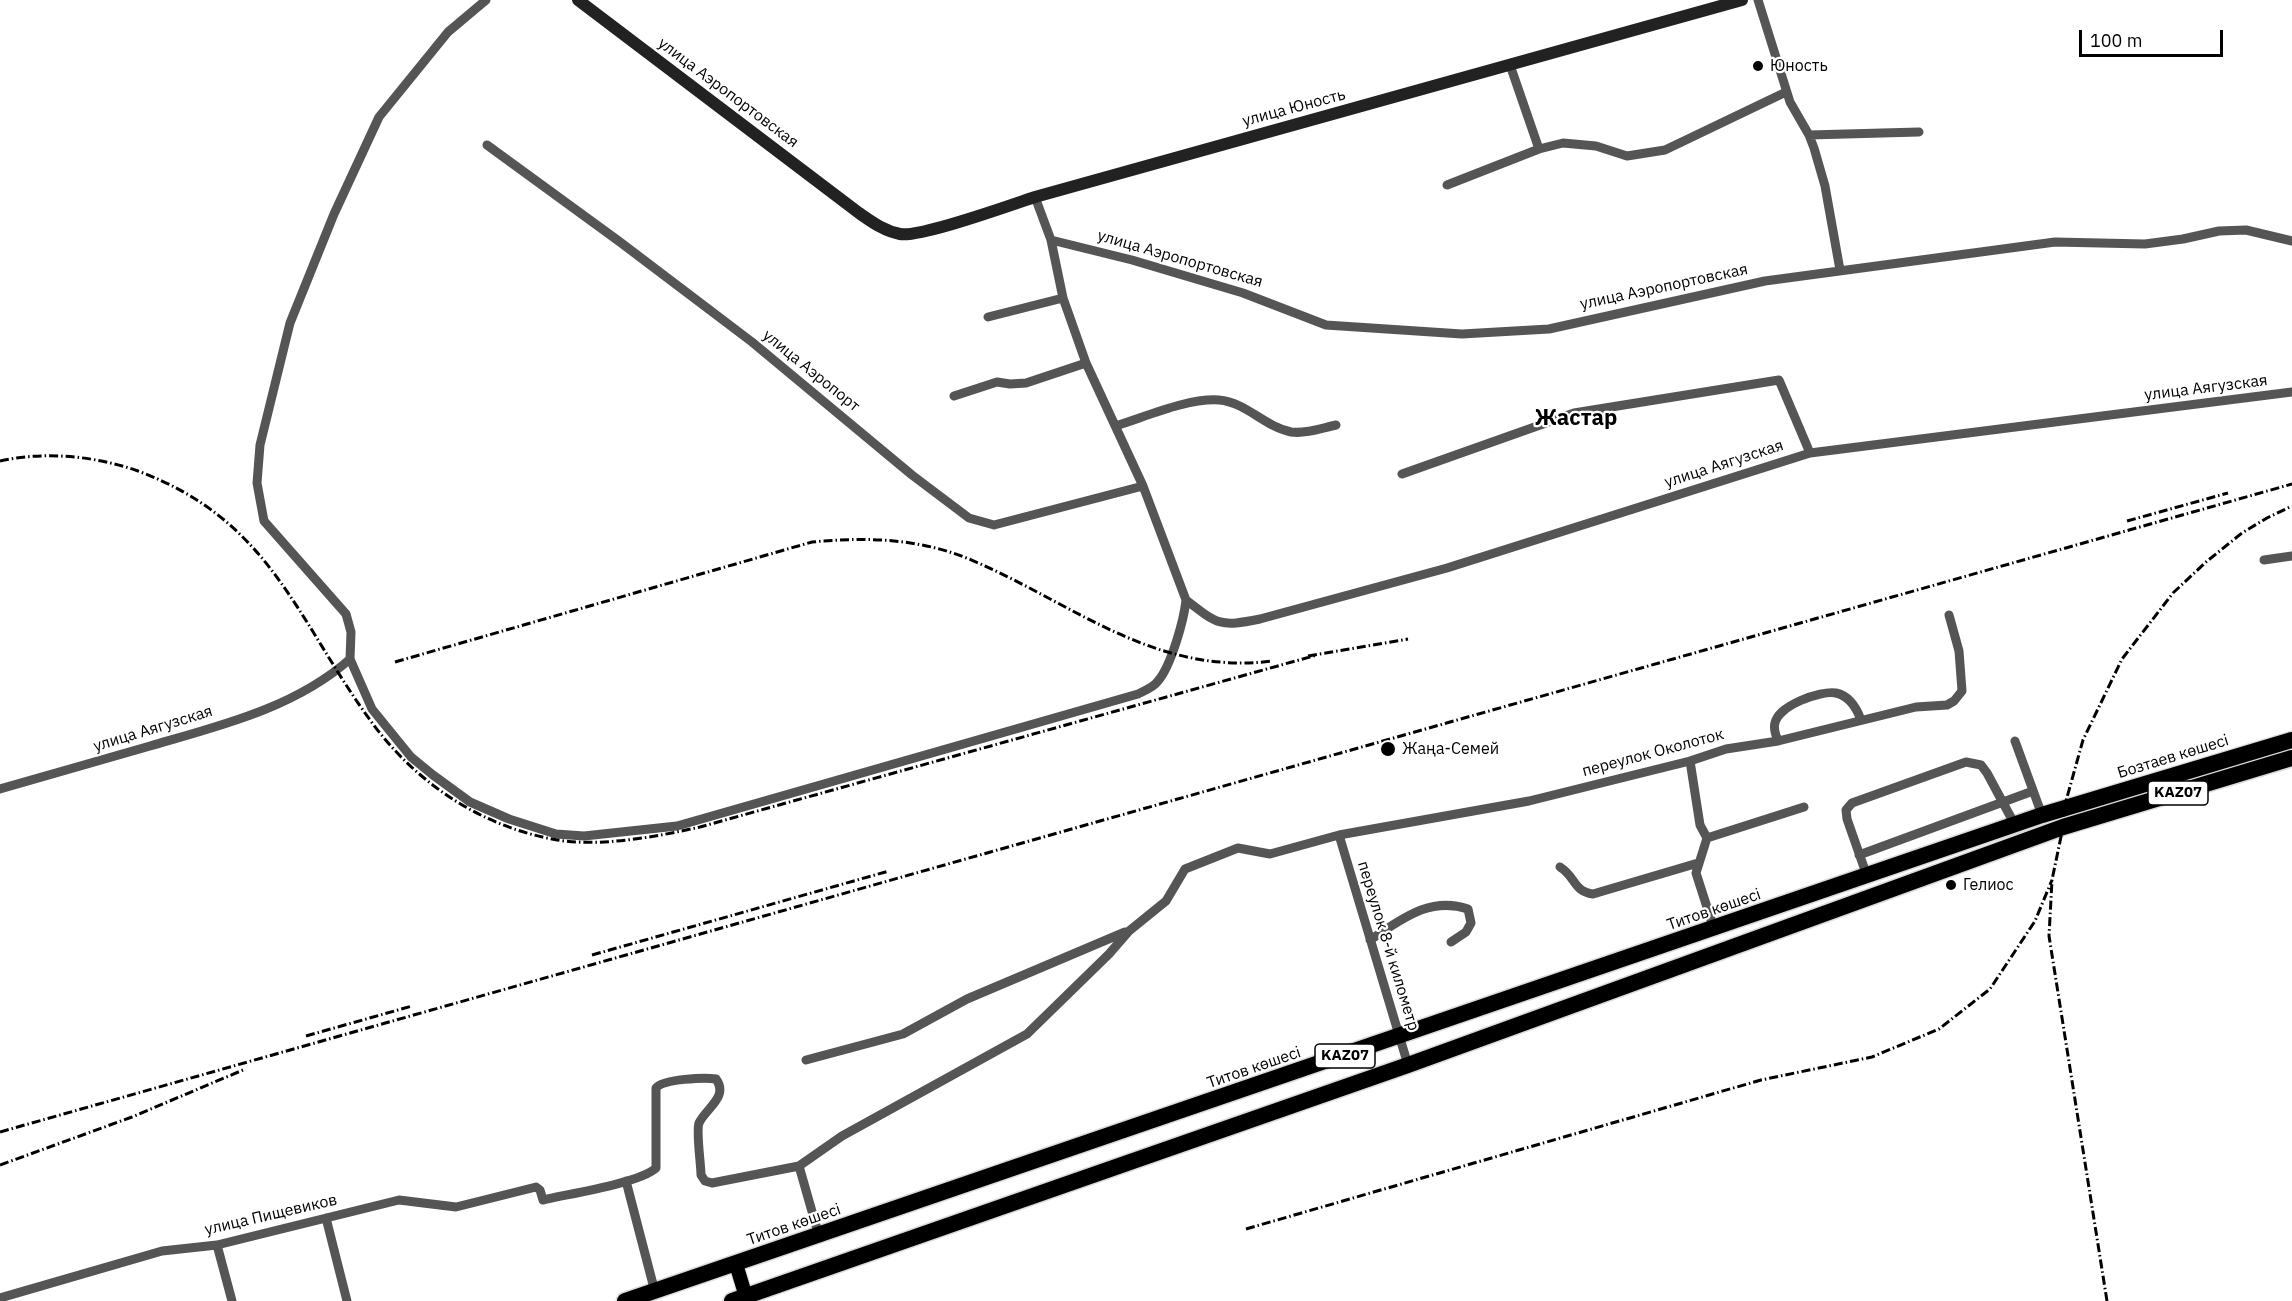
<!DOCTYPE html>
<html>
<head>
<meta charset="utf-8">
<style>
  body { margin:0 }
  #map { position:relative; width:2292px; height:1301px; overflow:hidden; background:#fff; font-family:"IBM Plex Sans",sans-serif }
  canvas { display:block }
  .scale { position:absolute; left:2079px; top:30px; width:144px; height:27px; box-sizing:border-box; border:3px solid #000; border-top:0; padding-left:8px; font-size:18px; line-height:21px; white-space:nowrap; color:#000; -webkit-text-stroke:4px #fff; paint-order:stroke }
</style>
</head>
<body>
<div id="map">
<canvas width="2292" height="1301"></canvas>
<div class="scale">100 m</div>
</div>
<script>
const ctx = document.querySelector('canvas').getContext('2d');
ctx.lineJoin = 'round';
function trace(path, color, width, dash) { ctx.strokeStyle = color; ctx.lineWidth = width; ctx.lineCap = dash ? 'butt' : 'round'; ctx.setLineDash(dash || []); ctx.stroke(path); }
function label(font, color, halo, rows, align = 'center') {
  ctx.font = font + ' "IBM Plex Sans",sans-serif'; ctx.lineWidth = 4.5; ctx.setLineDash([]); ctx.textBaseline = 'middle'; ctx.strokeStyle = halo; ctx.fillStyle = color; for (const [text, x, y, turn = 0] of rows) {
    ctx.save(); ctx.translate(x, y); ctx.rotate((+turn || 0) * Math.PI / 180); ctx.textAlign = isNaN(turn) ? turn : align; if (halo) ctx.strokeText(text, 0, 0); ctx.fillText(text, 0, 0); ctx.restore();
  }
}
const street = new Path2D(`
  M1758 0 1790 102 1809 135 1814 148 1825 186 1840 270
  M1510 65 1539 149
  M1809 135 1919 132
  M487 145 620 242 752 342 912 475 969 518 994 525 1143 486
  M1447 185 1539 149 1563 143 1596 146 1627 156 1665 150 1786 92
  M1051 240 1132 260 1243 293 1326 325 1462 334 1549 329 1765 281 2055 242 2145 244 2183 239 2219 231 2246 230 2292 241
  M988 317 1063 298
  M954 396 997 382 1010 384 1026 383 1086 363
  M1115 426C1145 417 1187 398 1219 400 1246 402 1265 427 1291 432 1306 434 1322 428 1336 425
  M1402 474 1574 413 1779 380 1810 453
  M2264 560 2292 556
  M1186 600C1218 625 1220 627 1260 619L1447 568 1810 453 2292 392
  M350 659 372 709 411 757 433 775 470 802 509 819 556 834 584 836 677 826 1138 694C1144 691 1154 687 1158 681 1171 666 1184 620 1186 600L1143 486 1086 363 1063 298 1051 240 1035 197
  M1778 741C1776 736 1773 729 1775 723 1778 706 1820 690 1836 693 1850 696 1857 709 1861 720
  M2015 741 2042 815
  M1690 761 1700 825 1707 838 1696 873 1714 929
  M0 789C50 775 100 760 150 746 219 726 295 708 350 659L351 632 346 614 264 521 257 483 260 445 290 323 334 214 379 117 448 32 486 0
  M1339 835 1408 1065
  M1707 838 1804 807
  M1859 855 2033 791
  M1560 867C1576 877 1573 891 1593 894L1698 863
  M1867 876 1847 819 1846 810 1852 803 1966 762 1981 765 1987 773 2015 825
  M1370 940C1401 920 1429 896 1468 909L1471 923 1466 932 1451 942
  M806 1060 903 1034 967 999 1125 932
  M799 1166 819 1236
  M626 1181 655 1292
  M326 1218 347 1301
  M217 1245 232 1301
  M0 1298 162 1251 217 1245 399 1200 456 1207 536 1187 540 1190 543 1200C568 1194 640 1183 656 1168V1088C663 1079 705 1077 716 1079 729 1097 706 1108 699 1123 696 1131 701 1165 701 1175L705 1181 712 1183 799 1166 842 1136 1027 1034 1109 954 1129 931 1166 901 1185 869 1238 848 1270 854 1339 835 1529 801 1690 761 1726 749 1778 741 1916 707 1947 705 1954 701 1962 691 1959 651 1949 615`);
const secondary = new Path2D(`
  M578 0 859 213C872 222 884 231 900 234 920 238 1010 205 1035 197L1742 0`);
const primary = new Path2D(`
  M736 1264 746 1297`);
const highway = new Path2D(`
  M625 1301 2042 815 2292 740
  M732 1301 1408 1065 2063 827 2292 758`);
const rail = new Path2D(`
  M0 461C44 451 96 456 138 471 270 520 296 618 370 720 414 781 478 825 552 839 597 848 655 837 700 827L1317 655
  M2127 521 2228 493
  M1308 656 1408 639
  M395 662 812 542C866 537 918 538 969 559 1072 602 1153 676 1272 661
  M592 955 889 871
  M306 1036 412 1006
  M0 1132 2292 484
  M0 1165 132 1117 243 1070
  M1246 1229 1761 1080 1872 1057 1939 1029 1990 989 2035 921 2052 880
  M2107 1301 2049 936 2052 880 2063 827 2064 808 2083 740 2122 659 2173 593 2206 562 2242 533 2267 518 2292 506`);
const markers = [
  [1758,66,6,"#000"],
  [1388,749,8,"#000"],
  [1951,885,6,"#000"]
];
const shields = [
  [2178,793,60],
  [1345,1056,60]
];
const shieldNames = [
  ["KAZ07",2178,793],
  ["KAZ07",1345,1056]
];
const poiNames = [
  ["Юность",1770,66],
  ["Жаңа-Семей",1402,749],
  ["Гелиос",1963,885]
];
const streetNames = [
  ["улица Аэропортовская",728,93,37],
  ["улица Юность",1294,108,-15],
  ["улица Аэропортовская",1180,259,16],
  ["улица Аэропортовская",1664,287,-12],
  ["улица Аэропорт",811,371,39],
  ["улица Аягузская",2206,388,-7],
  ["улица Аягузская",1724,464,-18],
  ["улица Аягузская",153,729,-17],
  ["переулок Околоток",1653,753,-15],
  ["Бозтаев көшесі",2173,757,-17],
  ["Титов көшесі",1714,910,-19],
  ["переулок 8-й километр",1388,946,73],
  ["Титов көшесі",1254,1068,-19],
  ["улица Пищевиков",271,1215,-13],
  ["Титов көшесі",794,1225,-19]
];
const districtNames = [
  ["Жастар",1576,419]
];
trace(primary, '#dbdbdb', 16);
trace(highway, '#dbdbdb', 19);
trace(street, '#555', 9);
trace(secondary, '#222', 12);
trace(primary, '#000', 14);
trace(highway, '#000', 16);
trace(rail, '#000', 3, [9, 3, 1.5, 3]);
for (const [x, y, r, color] of markers) { const dot = new Path2D(); dot.arc(x, y, r, 0, 2 * Math.PI); ctx.fillStyle = color; ctx.fill(dot); trace(dot, '#fff', 2); }
for (const [x, y, w] of shields) { const box = new Path2D(); box.roundRect(x - w / 2, y - 12, w, 24, 4.5); ctx.fillStyle = '#fff'; ctx.fill(box); trace(box, '#000', 1.5); }
label('bold 15px', '#000', null, shieldNames);
label('16px', '#000', '#fff', poiNames, 'left');
label('16px', '#000', '#fff', streetNames);
label('bold 22px', '#000', '#fff', districtNames);
</script>
</body>
</html>
